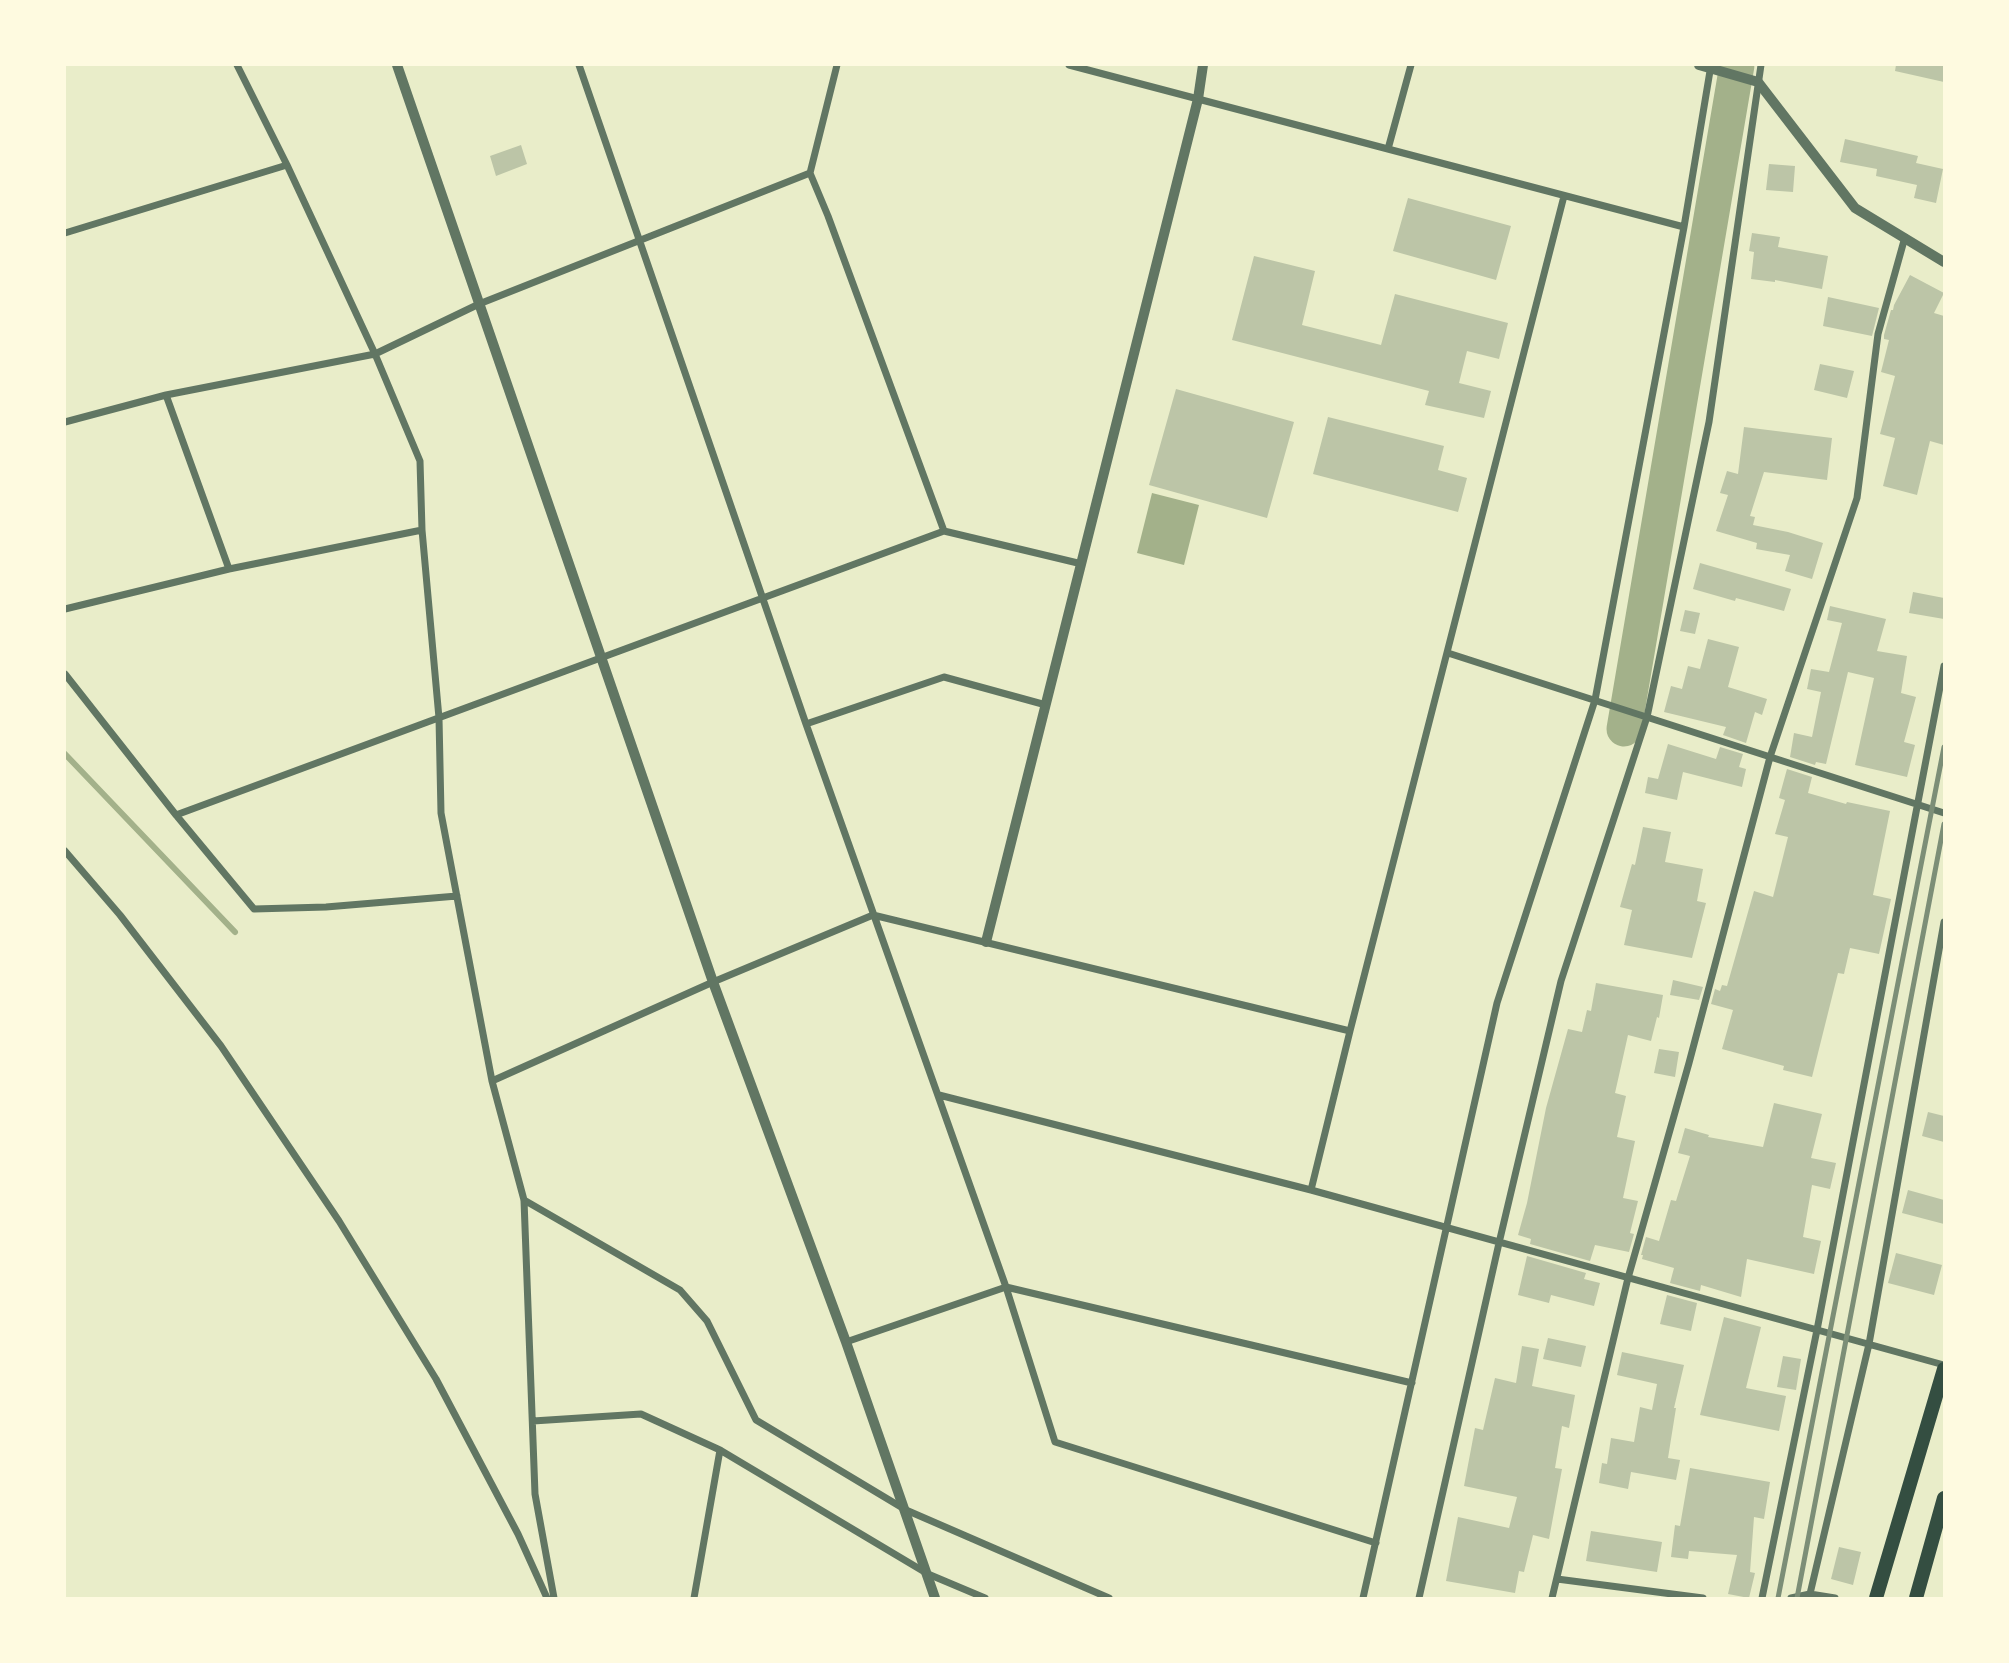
<!DOCTYPE html>
<html>
<head>
<meta charset="utf-8">
<style>
  body { margin:0 }
  #map { position:relative; width:2009px; height:1663px; overflow:hidden; background:#e9edc9; font-family:Raleway,sans-serif }
  canvas { display:block }
  .frame { position:absolute; inset:0; border:66px solid #fefae0; pointer-events:none }
</style>
</head>
<body>
<div id="map">
<canvas width="2009" height="1663"></canvas>
<div class="frame"></div>
</div>
<script>
const ctx = document.querySelector('canvas').getContext('2d');
ctx.lineJoin = 'round';
function paint(path, color) { ctx.fillStyle = color; ctx.fill(path, 'evenodd'); }
function trace(path, color, width, dash) { ctx.strokeStyle = color; ctx.lineWidth = width; ctx.lineCap = dash ? 'butt' : 'round'; ctx.setLineDash(dash || []); ctx.stroke(path); }
const water = new Path2D(`
  M1152 493 1199 505 1184 565 1137 553Z`);
const stream = new Path2D(`
  M65 754 235 932`);
const river = new Path2D(`
  M1624 729 1737 65`);
const building = new Path2D(`
  M1896 65H1944V82L1895 71Z
  M1845 139 1918 156 1916 163 1943 169 1936 203 1914 198 1917 185 1876 176 1877 169 1840 162Z
  M521 145 527 164 496 176 490 156Z
  M1769 164 1795 166 1793 192 1766 190Z
  M1408 198 1511 226 1496 280 1393 251Z
  M1752 233 1780 237 1778 247 1828 256 1822 289 1775 280V282L1751 279 1754 252 1749 251Z
  M1254 256 1315 271 1302 325 1381 345 1395 294 1508 323 1499 359 1467 351 1459 383 1491 391 1484 418 1425 405 1429 391 1232 340Z
  M1910 275 1944 293 1934 313 1944 316V445L1930 441 1917 495 1883 486 1895 438 1880 434 1895 376 1881 372 1889 340 1884 339V335L1891 310H1893L1894 305Z
  M1828 297 1879 308 1872 336 1823 326Z
  M1820 364 1854 371 1847 398 1814 390Z
  M1176 389 1294 422 1267 518 1149 485Z
  M1328 417 1444 446 1438 470 1467 478 1458 512 1313 474Z
  M1744 427 1832 438 1827 480 1764 472 1750 516 1755 517 1753 525 1788 532 1823 543 1812 579 1785 571 1790 555 1756 549 1757 543 1716 531 1728 495 1720 493 1727 471 1738 474Z
  M1700 563 1791 589 1784 611 1736 598 1735 601 1693 589Z
  M1913 592 1944 598V619L1909 613Z
  M1830 606 1886 619 1877 651 1907 656 1901 693 1916 697 1904 742 1915 745 1907 777 1855 765 1874 678 1848 672 1826 764 1816 762 1815 765 1790 757 1794 733 1812 737 1821 692 1807 689 1811 669 1829 672 1842 623 1827 620Z
  M1685 610 1700 613 1695 634 1680 631Z
  M1708 639 1739 647 1728 687 1767 699 1762 715 1755 712 1746 743 1723 735 1726 727 1664 712 1671 686 1682 689 1688 666 1700 669Z
  M1668 744 1716 759 1720 747 1743 754 1739 767 1746 769 1742 787 1683 772 1677 800 1645 793 1648 777 1658 779Z
  M1787 769 1812 777 1808 793 1846 804 1847 802 1890 811 1873 895 1891 899 1879 954 1850 948 1844 974 1838 973 1812 1077 1783 1070 1784 1066 1722 1049 1733 1010 1711 1004 1715 989 1720 991 1722 985 1727 986 1754 891 1773 897 1788 837 1775 834 1785 800 1779 798Z
  M1643 827 1671 832 1665 862 1703 869 1697 901 1706 903 1692 958 1624 945 1632 910 1620 907 1632 864 1635 865Z
  M1673 980 1703 987 1699 1000 1670 995Z
  M1596 983 1663 995 1659 1018 1657 1017 1651 1041 1628 1035 1615 1093 1626 1096 1617 1137 1635 1141 1623 1198 1638 1201 1630 1233 1634 1234 1629 1252 1595 1245 1590 1261 1530 1244 1531 1239 1518 1235 1527 1203 1546 1108 1568 1029 1582 1032 1587 1010 1591 1011Z
  M1659 1049 1679 1052 1675 1077 1654 1073Z
  M1774 1103 1822 1114 1811 1158 1836 1163 1830 1189 1812 1185 1803 1237 1821 1241 1814 1274 1747 1259 1741 1297 1701 1285 1700 1291 1670 1283 1674 1268 1642 1259 1643 1255H1641L1646 1237 1659 1241 1671 1200 1676 1201 1690 1156 1678 1153 1685 1128 1709 1135 1708 1137 1763 1147Z
  M1928 1112 1944 1116V1142L1922 1136Z
  M1908 1190 1944 1200V1224L1902 1213Z
  M1896 1253 1942 1265 1934 1295 1888 1283Z
  M1527 1256 1586 1273 1584 1279 1600 1283 1594 1306 1551 1295 1549 1303 1518 1295Z
  M1667 1295 1697 1303 1691 1331 1660 1324Z
  M1724 1317 1761 1327 1746 1388 1786 1396 1779 1431 1700 1415Z
  M1548 1338 1586 1346 1581 1367 1543 1359Z
  M1522 1346 1539 1349 1532 1386 1575 1395 1569 1428 1562 1426 1555 1468 1562 1469 1549 1539 1533 1535 1524 1572 1519 1571 1515 1593 1446 1581 1458 1517 1509 1528 1517 1497 1464 1486 1475 1428 1483 1430 1495 1378 1516 1383Z
  M1622 1352 1684 1365 1674 1408H1676L1668 1458 1680 1460 1676 1480 1631 1472 1628 1489 1599 1483 1602 1463 1607 1464 1611 1438 1634 1442 1640 1407 1652 1410 1657 1384 1617 1375Z
  M1783 1356 1801 1359 1796 1390 1777 1387Z
  M1690 1468 1770 1482 1764 1519 1754 1517 1750 1572 1755 1573 1749 1598 1728 1594 1737 1555 1689 1551 1688 1559 1671 1557 1675 1525 1680 1526Z
  M1591 1531 1662 1542 1657 1572 1586 1561Z
  M1839 1547 1861 1552 1853 1585 1831 1579Z`);
const minor = new Path2D(`
  M237 65 287 165 375 354 420 461 422 530 439 718 441 813 492 1081 524 1200 535 1494 554 1598
  M579 65 806 724 1006 1287 1055 1442 1376 1543
  M837 65 810 173 828 216 944 531
  M1069 65 1684 227
  M1388 149 1411 65
  M65 233 287 165
  M166 395 229 569
  M65 422 166 395 375 354 479 304 810 173
  M65 609 229 569 422 530
  M1448 653 1944 813
  M65 674 176 815 254 909 326 907 457 896
  M806 724 944 677 1046 705
  M176 815 944 531 1082 564
  M65 851 120 915 221 1046 339 1221 436 1379 518 1534 547 1598
  M492 1081 713 982 873 915 1350 1031
  M939 1095 1311 1190 1944 1365
  M1311 1190 1350 1031 1564 196
  M524 1200 680 1290 707 1321 756 1420 906 1510 1109 1598
  M846 1342 1006 1287 1412 1383
  M533 1421 641 1414 720 1450 928 1574 985 1598
  M1557 1579 1703 1598
  M694 1598 720 1450
  M1363 1598 1497 1003 1595 700 1684 227 1711 65
  M1419 1598 1499 1243 1561 981 1647 717 1709 422 1761 65
  M1552 1598 1628 1278 1689 1063 1770 757 1857 498 1878 334 1905 237
  M1762 1598 1817 1330 1944 666
  M1791 1598 1810 1594 1835 1598
  M1809 1598 1869 1344 1944 922`);
const tertiary = new Path2D(`
  M397 65 713 982 846 1342 935 1598
  M1699 65 1758 82 1855 208 1944 262
  M986 942 1198 99 1203 65`);
const trunk = new Path2D(`
  M1876 1598 1944 1369
  M1916 1598 1944 1498`);
const rail = new Path2D(`
  M1778 1598 1944 747
  M1797 1598 1944 824`);
paint(water, '#a3b18a');
trace(stream, '#a3b18a', 6);
trace(river, '#a3b18a', 35);
paint(building, '#bcc5a7');
trace(minor, '#617663', 7);
trace(tertiary, '#617663', 10);
trace(trunk, '#344e41', 14);
trace(rail, '#7c8e77', 5);
</script>
</body>
</html>
